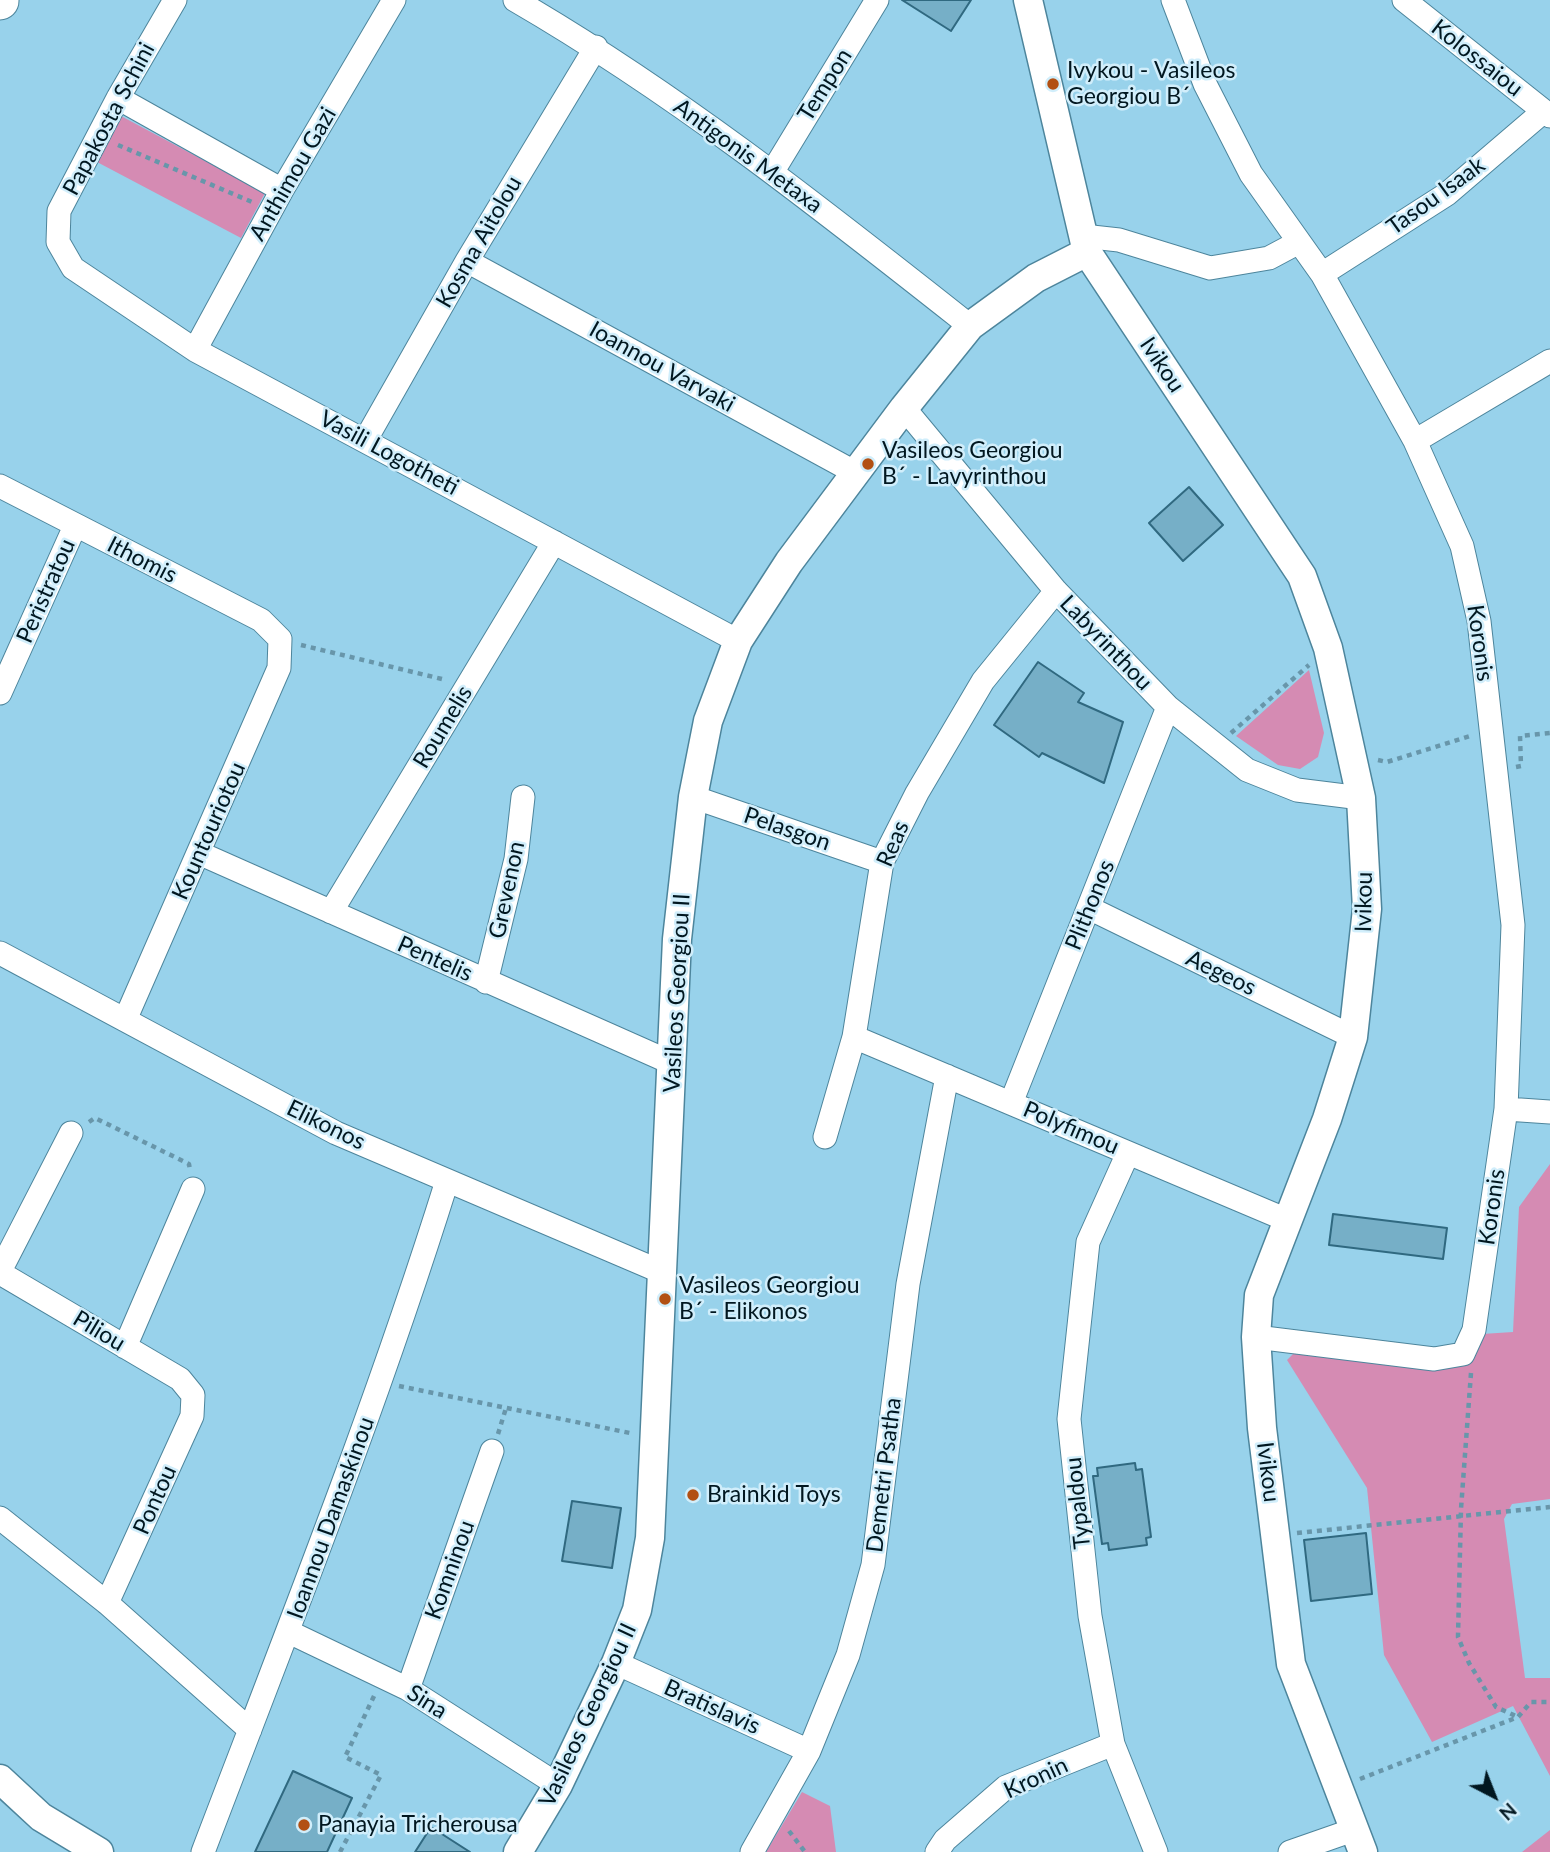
<!DOCTYPE html>
<html>
<head>
<meta charset="utf-8">
<style>
  body { margin:0 }
  #map { position:relative; width:1550px; height:1852px; overflow:hidden; background:#98d2eb; font-family:Lato,sans-serif }
  canvas { display:block }
  .north { position:absolute; left:1459px; top:1761px; width:70px; height:70px; -webkit-text-stroke:5px #d1eefb; paint-order:stroke; rotate:138deg; font-size:19px; font-weight:700; line-height:28px; text-align:center; color:#011720 }
  .north::after { content:''; display:block; margin:auto; width:24px; height:32px; background:#011720; clip-path:polygon(50% 0,100% 100%,50% 72%,0 100%) }
</style>
</head>
<body>
<div id="map">
<canvas width="1550" height="1852"></canvas>
<div class="north">N</div>
</div>
<script>
const ctx = document.querySelector('canvas').getContext('2d');
ctx.lineJoin = 'round';
function paint(path, color) { ctx.fillStyle = color; ctx.fill(path, 'evenodd'); }
function trace(path, color, width, dash) { ctx.strokeStyle = color; ctx.lineWidth = width; ctx.lineCap = dash ? 'butt' : 'round'; ctx.setLineDash(dash || []); ctx.stroke(path); }
function label(font, color, halo, rows, align = 'center') {
  ctx.font = font + ' Lato,sans-serif'; ctx.lineWidth = 5; ctx.setLineDash([]); ctx.textBaseline = 'middle'; ctx.strokeStyle = halo; ctx.fillStyle = color; for (const [text, x, y, turn = 0] of rows) {
    ctx.save(); ctx.translate(x, y); ctx.rotate((+turn || 0) * Math.PI / 180); ctx.textAlign = isNaN(turn) ? turn : align; if (halo) ctx.strokeText(text, 0, 0); ctx.fillText(text, 0, 0); ctx.restore();
  }
}
const green = new Path2D(`
  M121 116 265 193 241 238 97 162Z
  M1309 670 1324 733 1318 757 1300 769 1278 765 1236 736Z
  M1550 1164V1499L1512 1504 1504 1519 1525 1678H1550V1776L1513 1706 1432 1742 1384 1655 1367 1488 1287 1360 1298 1349 1437 1371 1482 1334 1513 1332 1519 1207Z
  M802 1792 830 1806 836 1852H766Z
  M1550 1830V1852H1522Z`);
const building = new Path2D(`
  M902 0H971L951 31Z
  M1189 487 1223 525 1183 561 1149 523Z
  M1038 662 1084 693 1078 702 1123 722 1104 783 1042 753 1039 757 994 725Z
  M1333 1214 1447 1228 1443 1259 1329 1245Z
  M1135 1463 1136 1470 1142 1469 1151 1537 1146 1538 1147 1545 1109 1550 1108 1543 1102 1544 1093 1476H1098L1097 1468Z
  M572 1501 621 1508 612 1568 562 1561Z
  M1366 1533 1372 1594 1311 1601 1304 1540Z
  M293 1771 352 1798 327 1852H255Z
  M431 1827 470 1852H415Z`);
const path = new Path2D(`
  M118 145 252 202
  M301 645 446 680
  M1231 733 1309 665
  M1378 760 1387 762 1470 736
  M1516 767 1521 766 1520 736 1550 733
  M89 1122 95 1118 189 1164 190 1170
  M1471 1373 1461 1509 1458 1637 1469 1663 1496 1707 1518 1717
  M399 1386 630 1433
  M498 1434 506 1408
  M1297 1533 1550 1507
  M1360 1779 1518 1717 1531 1702H1550
  M789 1831 805 1852
  M340 1852 381 1775 345 1757 375 1694`);
const minor = new Path2D(`
  M175 0 118 98 59 211 58 242 73 268 195 350 738 641
  M515 0C677 94 823 210 970 326
  M1173 0 1205 84 1251 174 1322 274 1415 441 1462 546 1479 621 1513 925 1506 1109 1474 1330 1463 1354 1434 1359 1256 1337
  M1404 0 1550 116
  M118 98 282 190
  M773 171 877 0
  M1083 236 1119 240 1210 268 1269 258 1299 242
  M467 261 856 473
  M1322 274 1447 194 1544 111
  M195 350 282 190 394 0
  M904 408 1056 591 1168 707 1247 770 1297 790 1361 798
  M366 439 467 261 596 47
  M1415 441 1550 361
  M0 486 261 620 280 639 279 668 125 1020
  M0 693 75 526
  M693 797 882 862
  M199 853 672 1063
  M1089 908 1353 1037
  M331 912 554 542
  M0 953 336 1133 664 1273
  M486 982 516 859 523 797
  M854 1037 1287 1220
  M1011 1103 1168 707
  M1506 1109 1550 1112
  M825 1137 854 1037 882 862 917 793 983 681 1056 591
  M1128 1153 1088 1242 1069 1419 1090 1616 1113 1744 1156 1852
  M0 1271 71 1133
  M0 1273 180 1379 193 1395 192 1416 107 1603
  M125 1347 193 1189
  M0 1518 107 1603 250 1730
  M289 1632 408 1689 558 1785
  M616 1663 809 1751
  M408 1689 492 1451
  M203 1852C288 1629 376 1408 447 1181
  M752 1852 809 1751 848 1655 873 1565 908 1284 947 1076
  M937 1852 945 1840 1006 1787 1113 1744
  M1290 1852 1356 1829`);
const tertiary = new Path2D(`
  M1028 0 1087 252 1302 576 1328 648 1361 798 1367 909 1353 1037 1327 1119 1259 1295 1256 1337 1262 1428 1291 1664 1363 1852
  M0 1779 41 1817 99 1852
  M518 1852 558 1785 616 1663 637 1610 650 1538 677 939 693 797 708 721 738 641 789 562 904 408 970 326 1036 278 1087 252`);
const primary = new Path2D(`
  M0 1V0`);
const markers = [
  [1053,84,7,"#b25013"],
  [868,464,7,"#b25013"],
  [665,1299,7,"#b25013"],
  [693,1495,7,"#b25013"],
  [304,1825,7,"#b25013"]
];
const streetNames = [
  ["Kolossaiou",1477,58,38],
  ["Tempon",825,85,-58],
  ["Papakosta Schini",109,119,-62],
  ["Antigonis Metaxa",748,156,36],
  ["Anthimou Gazi",293,174,-60],
  ["Tasou Isaak",1436,196,-36],
  ["Kosma Aitolou",479,242,-60],
  ["Ivikou",1162,365,56],
  ["Ioannou Varvaki",662,367,29],
  ["Vasili Logotheti",389,453,28],
  ["Ithomis",142,560,27],
  ["Peristratou",46,591,-66],
  ["Labyrinthou",1106,643,46],
  ["Koronis",1480,643,82],
  ["Roumelis",443,727,-59],
  ["Pelasgon",787,829,19],
  ["Kountouriotou",209,831,-66],
  ["Reas",893,844,-67],
  ["Grevenon",507,890,-78],
  ["Ivikou",1364,902,-89],
  ["Plithonos",1090,905,-68],
  ["Pentelis",435,959,24],
  ["Aegeos",1221,973,26],
  ["Vasileos Georgiou II",677,993,-87],
  ["Elikonos",326,1125,26],
  ["Polyfimou",1071,1128,23],
  ["Koronis",1492,1207,-82],
  ["Piliou",99,1331,31],
  ["Ivikou",1268,1472,83],
  ["Demetri Psatha",884,1475,-83],
  ["Pontou",155,1500,-66],
  ["Typaldou",1078,1503,-96],
  ["Ioannou Damaskinou",331,1518,-70],
  ["Komninou",450,1570,-70],
  ["Sina",427,1702,32],
  ["Bratislavis",712,1707,24],
  ["Vasileos Georgiou II",588,1715,-65],
  ["Kronin",1036,1778,-25]
];
const poiNames = [
  ["Ivykou - Vasileos",1067,71],
  ["Georgiou B´",1067,97],
  ["Vasileos Georgiou",882,451],
  ["B´ - Lavyrinthou",882,477],
  ["Vasileos Georgiou",679,1286],
  ["B´ - Elikonos",679,1312],
  ["Brainkid Toys",707,1495],
  ["Panayia Tricherousa",318,1825]
];
paint(green, '#d58bb3');
paint(building, '#76afc7');
trace(building, '#306980', 2);
trace(minor, '#4d859c', 25);
trace(tertiary, '#4d859c', 31);
trace(primary, '#4d859c', 39);
trace(path, '#6896aa', 4.5, [5, 5]);
trace(minor, '#fff', 23);
trace(tertiary, '#fff', 28);
trace(primary, '#fff', 37);
for (const [x, y, r, color] of markers) { const dot = new Path2D(); dot.arc(x, y, r, 0, 2 * Math.PI); ctx.fillStyle = color; ctx.fill(dot); trace(dot, '#d1eefb', 2.5); }
label('23px', '#011720', '#d1eefb', streetNames);
label('23px', '#011720', '#d1eefb', poiNames, 'left');
</script>
</body>
</html>
